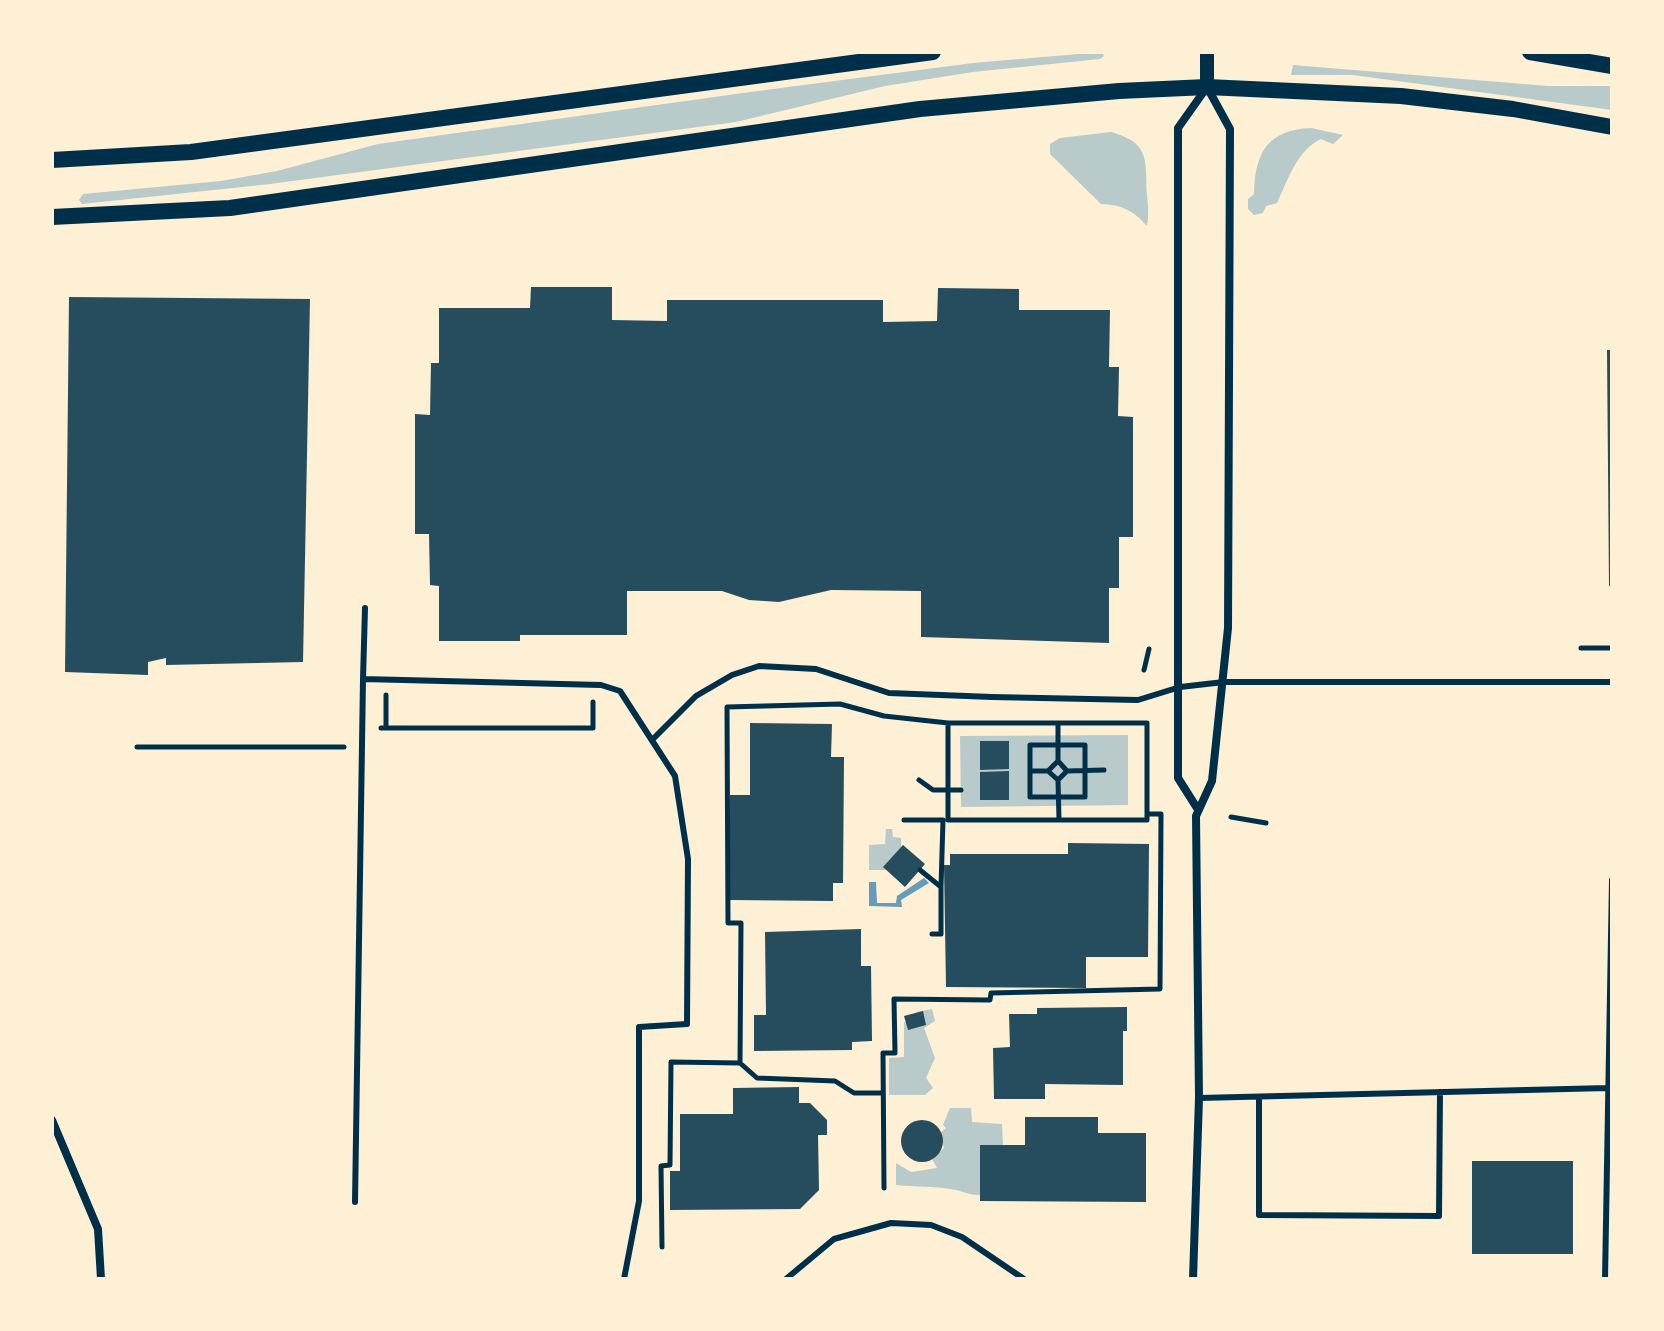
<!DOCTYPE html>
<html>
<head>
<meta charset="utf-8">
<style>
  body { margin:0 }
  #map { position:relative; width:1664px; height:1331px; overflow:hidden; background:#fdf0d5; font-family:"Fira Sans",sans-serif }
  canvas { display:block }
  .frame { position:absolute; inset:0; border:54px solid #fdf0d5; pointer-events:none }
</style>
</head>
<body>
<div id="map">
<canvas width="1664" height="1331"></canvas>
<div class="frame"></div>
</div>
<script>
const ctx = document.querySelector('canvas').getContext('2d');
ctx.lineJoin = 'round';
function paint(path, color) { ctx.fillStyle = color; ctx.fill(path, 'evenodd'); }
function trace(path, color, width, dash) { ctx.strokeStyle = color; ctx.lineWidth = width; ctx.lineCap = dash ? 'butt' : 'round'; ctx.setLineDash(dash || []); ctx.stroke(path); }
const green = new Path2D(`
  M1102 52 1104 56 1100 59 973 72 885 86 736 122 270 184 82 204 79 200 83 194 221 181 277 171 378 144 750 92 973 63Z
  M1293 65 1548 86H1612V110L1353 75H1291Z
  M1311 128 1343 135 1333 144 1321 139C1297 150 1288 180 1277 203L1266 206 1263 213 1254 215 1248 209V199L1254 194C1255 153 1267 130 1311 128Z
  M1111 132C1151 143 1145 160 1147 195 1148 206 1149 214 1147 226 1133 210 1122 205 1101 204L1050 154V144L1060 138Z
  M1128 735V805L961 807 960 736Z
  M886 829H892L893 837 901 838 902 870H869V845L885 844Z
  M932 1009 935 1021 924 1028 935 1058 926 1078 933 1088 925 1095H889V1058L904 1057V1022H915L916 1012Z
  M950 1108H971L972 1122 1002 1124 1003 1145H980V1195C969 1195 965 1192 956 1190 936 1186 916 1187 896 1185V1163L911 1172 937 1168 932 1159 944 1148 940 1133 946 1128 943 1125Z`);
const water = new Path2D(`
  M924 878 929 883 901 900 902 907 869 906V882H876L877 903H896L897 896Z`);
const building = new Path2D(`
  M531 287H612V320L667 321V300H883V322L937 321 938 288 1019 289V310H1110L1109 367H1119L1118 416 1133 417V537H1119V588H1109V643L921 637V591L831 590 779 602 749 600 722 591H627V635H520V641H439V586L430 585 429 534H415V414L430 415 431 363H439V308H530Z
  M69 297 310 299 303 662 166 665V658L148 662V675L65 672Z
  M1607 350H1612V586H1609Z
  M750 723 832 724 831 757H844L843 883H833V901L730 900V795H750Z
  M980 741H1009V769L980 770Z
  M1009 771V800H980V772Z
  M1068 843 1149 844 1148 957H1086V988L946 987 944 865H950V854H1068Z
  M903 845 925 864 905 887 883 867Z
  M861 929V966H871L872 1041 852 1042V1050L754 1051V1015H766L765 932Z
  M1127 1007V1031H1123V1085L1045 1084V1099H994L993 1048 1010 1047 1009 1014H1037V1008Z
  M923 1011 926 1025 908 1030 904 1016Z
  M799 1087V1103H810L827 1120V1135H818L819 1190 800 1209 670 1210V1171H680V1114H733V1088Z
  M1025 1117H1098V1133H1146V1202L980 1201V1145H1025Z
  M901 1141a21 21 0 1 1 42 0a21 21 0 1 1-42 0Z
  M1472 1161H1573V1254H1472Z`);
const path = new Path2D(`
  M1581 648H1610
  M1144 670 1149 649
  M386 695V725
  M948 723H1147V820H948Z
  M1058 723V761
  M381 728H593V702
  M1030 745H1085V797H1030Z
  M137 747H344
  M1030 771H1048
  M1067 771 1104 770
  M919 780 933 790H961
  M1058 780 1048 771 1058 761 1067 771 1058 780 1059 820
  M1231 817 1266 823
  M904 820H943
  M920 870 941 887 943 820
  M932 934H941V887
  M740 1063 757 1078 835 1081 854 1093H883
  M884 1188 883 1053H895L894 999 990 1000 991 993 1160 989 1161 814H1147
  M662 1247 661 1166 670 1165 671 1062 740 1063 741 923H728L727 707 840 704 884 716 948 723`);
const service = new Path2D(`
  M365 608 363 679 601 685 620 691 675 776 688 859 687 1024 639 1027V1201L624 1279
  M653 739 696 696 732 675 759 666 816 669 889 693 992 697 1138 700 1180 687 1224 682H1612
  M1259 1097V1215L1439 1216 1440 1092
  M1199 1098 1608 1088
  M355 1202 363 679
  M786 1279 834 1239 891 1223 931 1225 962 1237 1024 1279
  M1605 1279 1612 880`);
const minor = new Path2D(`
  M52 1120 98 1229 101 1279
  M1193 1279 1199 1098 1196 816 1212 781 1228 628 1230 129 1207 87 1178 128V778L1197 808`);
const tertiary = new Path2D(`
  M1207 52V87`);
const secondary = new Path2D(`
  M1530 52 1612 66
  M52 160 191 152 933 52
  M52 217 230 208 920 109 1119 91 1207 87 1401 96 1513 109 1612 127`);
paint(green, '#b9caca');
paint(water, '#669bbc');
paint(building, '#264d5e');
trace(path, '#003049', 5);
trace(service, '#003049', 6);
trace(minor, '#003049', 8);
trace(tertiary, '#003049', 14);
trace(secondary, '#003049', 16);
</script>
</body>
</html>
